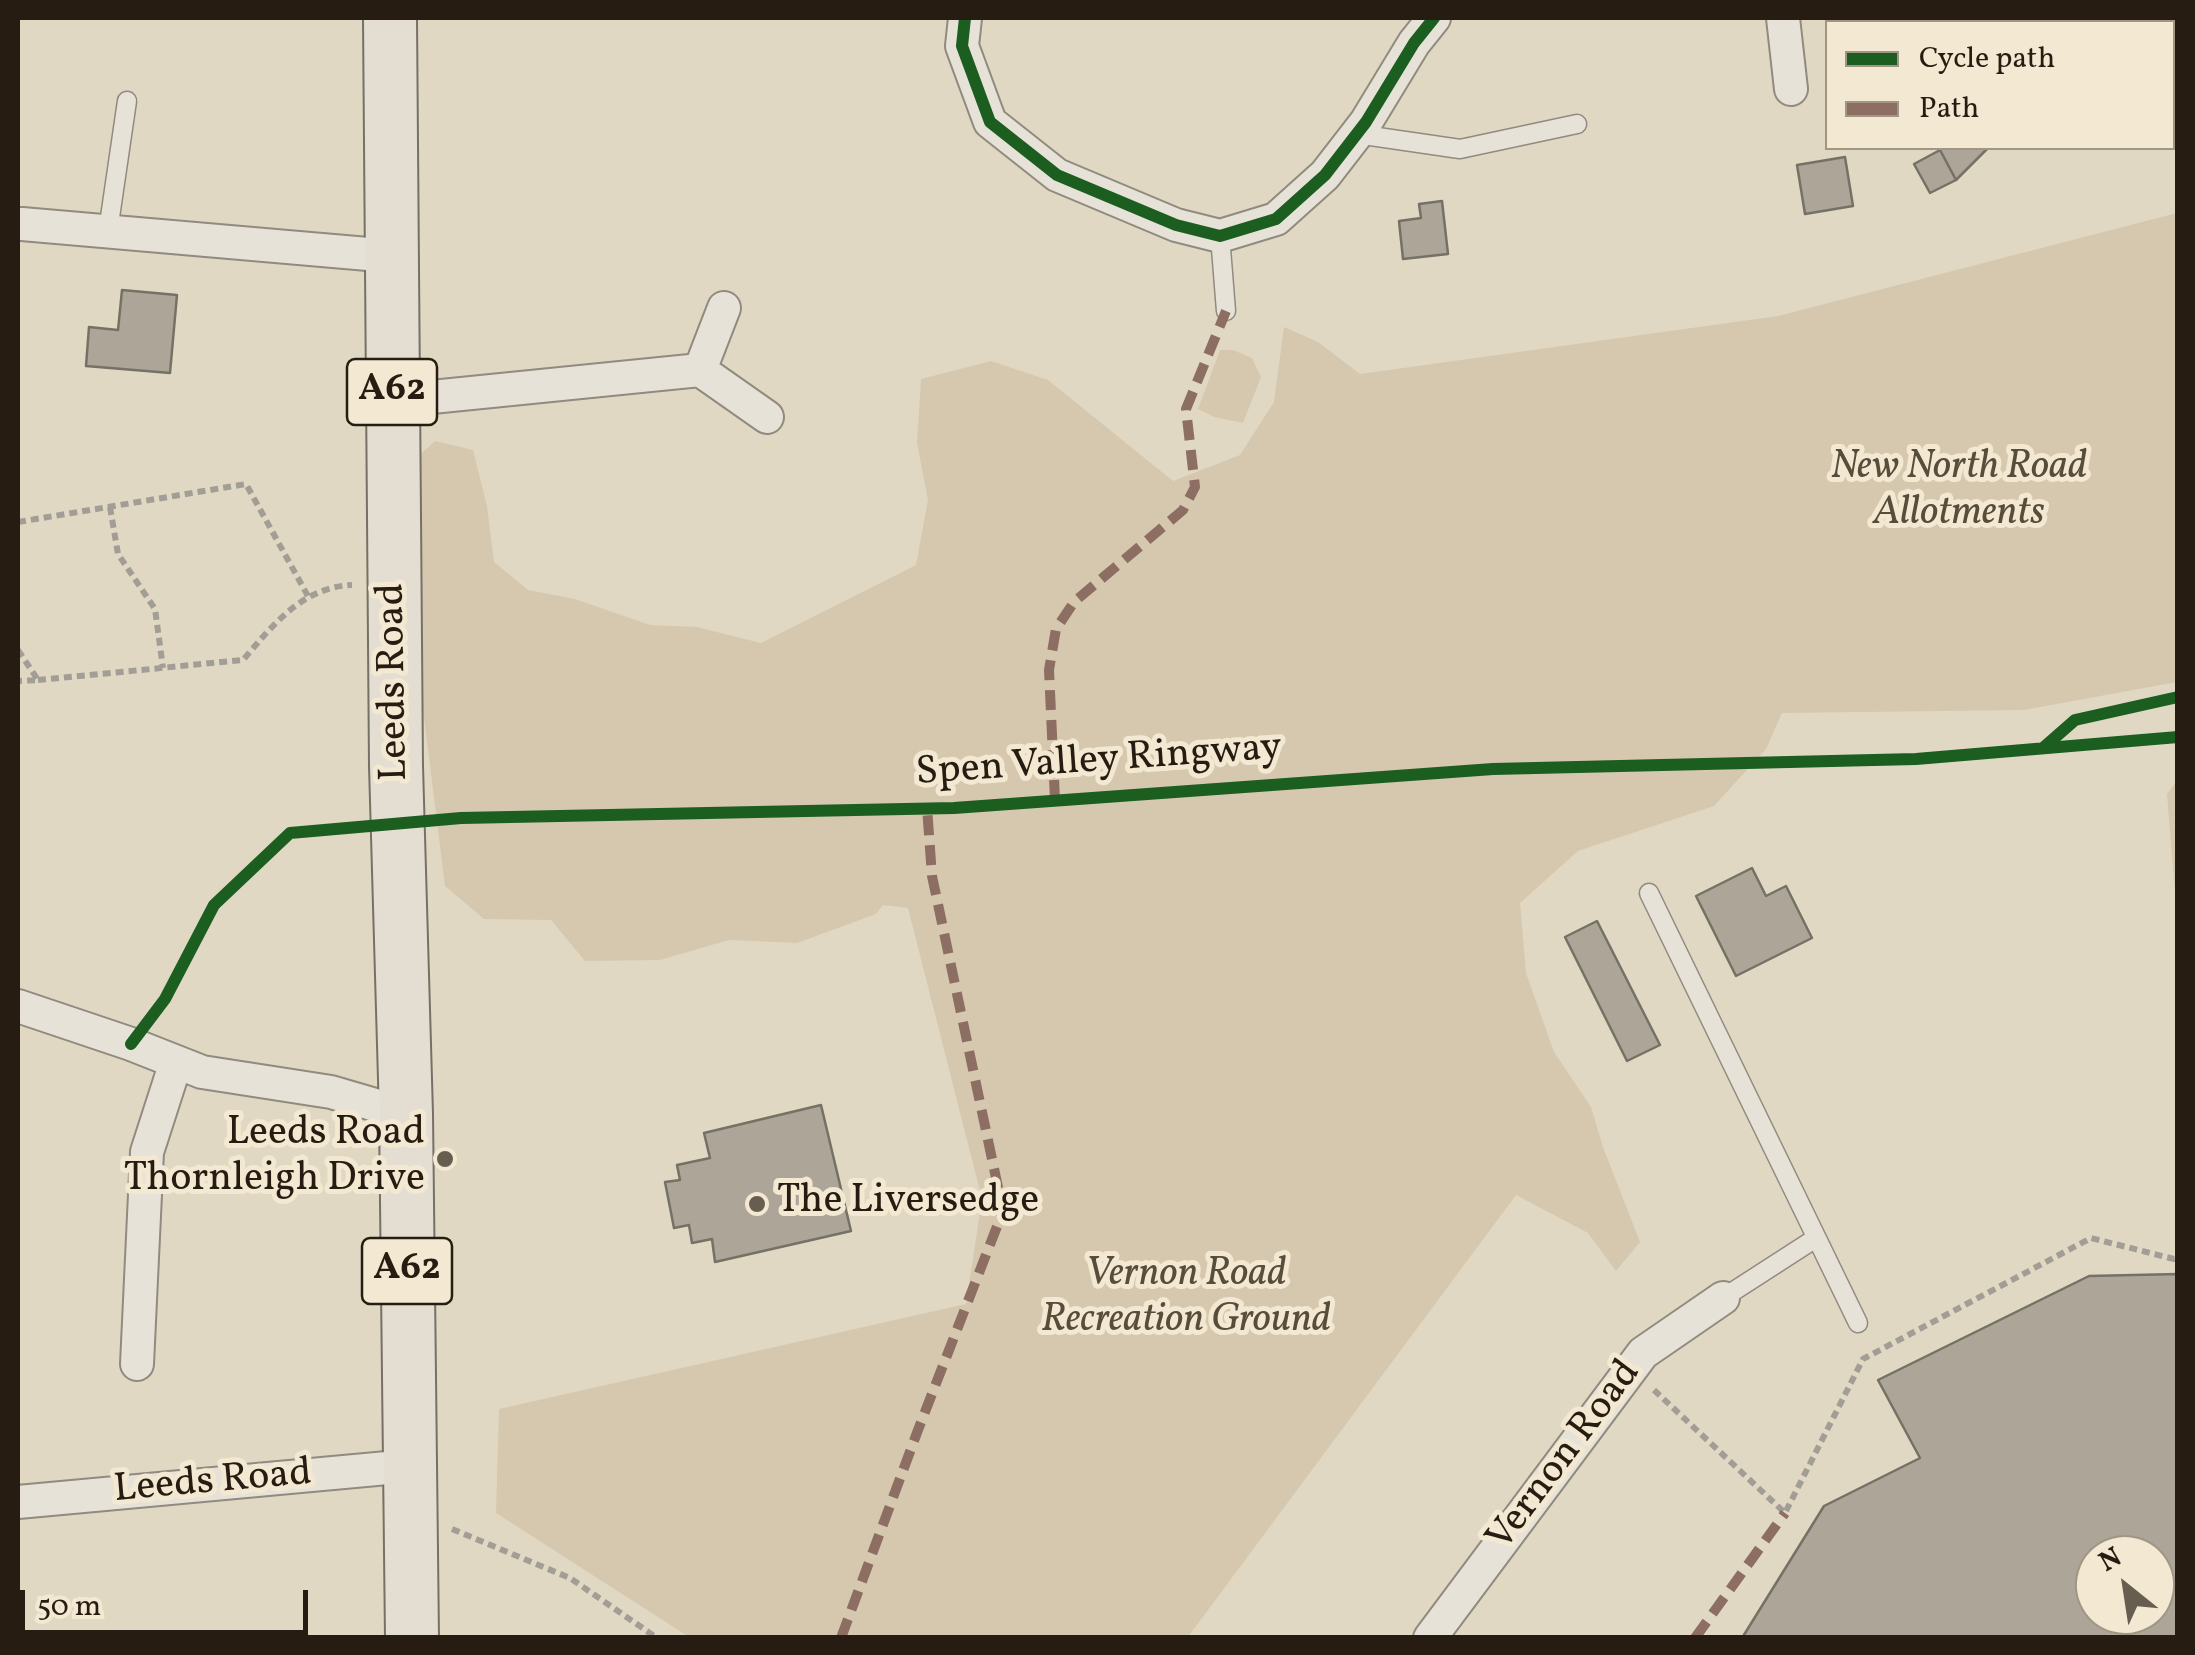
<!DOCTYPE html>
<html>
<head>
<meta charset="utf-8">
<style>
  body { margin:0 }
  #map { position:relative; width:2195px; height:1655px; overflow:hidden; background:#e1d8c4; font-family:Vollkorn,serif }
  canvas { display:block }
  .frame { position:absolute; inset:0; border:20px solid #261c11; pointer-events:none }
  .legend { position:absolute; left:1825px; top:20px; width:350px; height:130px; box-sizing:border-box; background:#f3e8d1; border:2px solid #a19684; margin:0; padding:12px 18px; list-style:none; font-size:30px; color:#261c11 }
  .legend li { display:flex; align-items:center; gap:20px; height:50px }
  .legend b { width:50px; border:2px solid #a19684 }
  .north { position:absolute; left:2075px; top:1535px; width:100px; height:100px; box-sizing:border-box; background:#f3e8d1; border:2px solid #a19684; border-radius:50%; rotate:330deg; font-size:28px; font-weight:700; line-height:40px; text-align:center; color:#261c11 }
  .north::after { content:''; display:block; margin:auto; width:35px; height:45px; background:#675e50; clip-path:polygon(50% 0,100% 100%,50% 72%,0 100%) }
  .scale { position:absolute; left:20px; top:1590px; width:288px; height:45px; box-sizing:border-box; border:5px solid #261c11; border-top:0; padding-left:12px; font-size:30px; line-height:35px; white-space:nowrap; color:#261c11; -webkit-text-stroke:8px #f3e8d1; paint-order:stroke }
</style>
</head>
<body>
<div id="map">
<canvas width="2195" height="1655"></canvas>
<div class="frame"></div>
<ul class="legend">
<li><b style="height:12px;background:#1b5e20"></b>Cycle path</li>
<li><b style="height:12px;background:#8d6e63"></b>Path</li>
</ul>
<div class="north">N</div>
<div class="scale">50 m</div>
</div>
<script>
const ctx = document.querySelector('canvas').getContext('2d');
ctx.lineJoin = 'round';
function paint(path, color) { ctx.fillStyle = color; ctx.fill(path, 'evenodd'); }
function trace(path, color, width, dash) { ctx.strokeStyle = color; ctx.lineWidth = width; ctx.lineCap = dash ? 'butt' : 'round'; ctx.setLineDash(dash || []); ctx.stroke(path); }
function label(font, color, halo, rows, align = 'center') {
  ctx.font = font + ' Vollkorn,serif'; ctx.lineWidth = 10; ctx.setLineDash([]); ctx.textBaseline = 'middle'; ctx.strokeStyle = halo; ctx.fillStyle = color; for (const [text, x, y, turn = 0] of rows) {
    ctx.save(); ctx.translate(x, y); ctx.rotate((+turn || 0) * Math.PI / 180); ctx.textAlign = isNaN(turn) ? turn : align; if (halo) ctx.strokeText(text, 0, 0); ctx.fillText(text, 0, 0); ctx.restore();
  }
}
const green = new Path2D(`
  M2177 213V682L2024 710 1782 713 1766 749 1714 806 1578 851 1520 903 1526 973 1554 1052 1591 1107 1603 1147 1640 1242 1616 1271 1588 1233 1516 1195 1188 1637H689L496 1513 499 1409 966 1304 982 1199 908 908 883 905 876 914 797 943 729 940 660 960 585 961 551 920 484 919 445 886 415 646 410 464 435 441 473 450 487 506 494 562 528 590 575 599 650 625 697 627 761 643 916 565 928 500 917 443 921 379 991 361 1048 380 1173 481 1240 455 1274 402 1284 327 1318 342 1360 374 1778 316Z
  M1220 350H1233L1252 358 1261 377 1243 423 1214 417 1198 409Z
  M2177 781V918L2167 794Z`);
const building = new Path2D(`
  M1939 148H1988L1956 180Z
  M1940 150 1956 180 1930 193 1914 164Z
  M1845 157 1853 206 1805 214 1797 165Z
  M1442 201 1448 254 1403 259 1399 221 1421 218 1419 204Z
  M122 290 177 295 170 373 86 366 89 327 118 330Z
  M1752 868 1766 896 1786 886 1812 938 1736 976 1696 896Z
  M1597 921 1660 1045 1627 1061 1565 937Z
  M821 1105 851 1231 715 1262 712 1239 692 1243 689 1225 674 1228 665 1182 680 1180 677 1165 710 1158 704 1133Z
  M2178 1274V1638H1742L1824 1506 1920 1458 1878 1380 2089 1276ZM2095 1555H2155V1615H2095Z`);
const path = new Path2D(`
  M110 507 118 554 155 609 163 668
  M18 522 246 484 309 598
  M18 650 38 680 18 681
  M38 680 243 660C273 625 302 587 352 585
  M1654 1390 1785 1513 1863 1359 2091 1238 2174 1259 2178 1257
  M452 1529 570 1578 657 1638`);
const lane = new Path2D(`
  M1357 134 1460 149 1577 124
  M108 231 127 101
  M1220 236 1226 311
  M1649 893 1858 1323
  M1723 1298 1816 1238`);
const street = new Path2D(`
  M965 18 962 46 990 122 1057 175 1176 225 1220 236 1276 219 1325 175 1366 122 1414 43 1434 18
  M1783 18 1791 89
  M22 224 391 256
  M700 370 724 308
  M392 401 700 370 767 417
  M18 1006 131 1044 202 1072 331 1092 406 1114
  M137 1364 147 1152 176 1062
  M18 1502 409 1466
  M1430 1638 1643 1353 1723 1298`);
const primary = new Path2D(`
  M390 18 396 766 406 1114 412 1638`);
const quiet = new Path2D(`
  M1055 800 1049 670 1056 629 1074 602 1183 510 1195 487 1186 409 1226 311
  M841 1638 918 1430 1003 1211 932 876 927 807
  M1695 1638 1785 1513`);
const cycleway = new Path2D(`
  M965 18 962 46 990 122 1057 175 1176 225 1220 236 1276 219 1325 175 1366 122 1414 43 1434 18
  M2043 748 2075 720 2178 697
  M131 1044 165 999 214 905 290 833 461 818 954 808 1493 769 1916 759 2178 737`);
const markers = [
  [445,1159,10,"#675e50"],
  [757,1204,10,"#675e50"]
];
const shields = [
  [392,392,90],
  [407,1271,90]
];
const shieldNames = [
  ["A62",392,392],
  ["A62",407,1271]
];
const parkNames = [
  ["New North Road",1959,470],
  ["Allotments",1959,516],
  ["Vernon Road",1186,1277],
  ["Recreation Ground",1186,1323]
];
const streetNames = [
  ["Leeds Road",396,682,-91],
  ["Spen Valley Ringway",1099,763,-4],
  ["Vernon Road",1566,1457,-53],
  ["Leeds Road",213,1484,-5]
];
const poiNames = [
  ["Leeds Road",425,1136],
  ["Thornleigh Drive",425,1182],
  ["The Liversedge",777,1204,"left"]
];
paint(green, '#d5c8ae');
paint(building, '#aca598');
trace(building, '#767165', 2.5);
trace(lane, '#918a7e', 21);
trace(street, '#918a7e', 36);
trace(primary, '#767165', 56);
trace(path, '#a39e95', 6, [8, 5]);
trace(lane, '#e7e2d8', 18);
trace(street, '#e7e2d8', 32);
trace(primary, '#e3ddd2', 52);
trace(quiet, '#8d6e63', 10, [20, 10]);
trace(cycleway, '#1b5e20', 12);
for (const [x, y, r, color] of markers) { const dot = new Path2D(); dot.arc(x, y, r, 0, 2 * Math.PI); ctx.fillStyle = color; ctx.fill(dot); trace(dot, '#f3e8d1', 4); }
for (const [x, y, w] of shields) { const box = new Path2D(); box.roundRect(x - w / 2, y - 33, w, 66, 8); ctx.fillStyle = '#f3e8d1'; ctx.fill(box); trace(box, '#261c11', 2.5); }
label('bold 38px', '#261c11', null, shieldNames);
label('italic 40px', '#584c3b', '#f3e8d1', parkNames);
label('40px', '#261c11', '#f3e8d1', streetNames);
label('40px', '#261c11', '#f3e8d1', poiNames, 'right');
</script>
</body>
</html>
